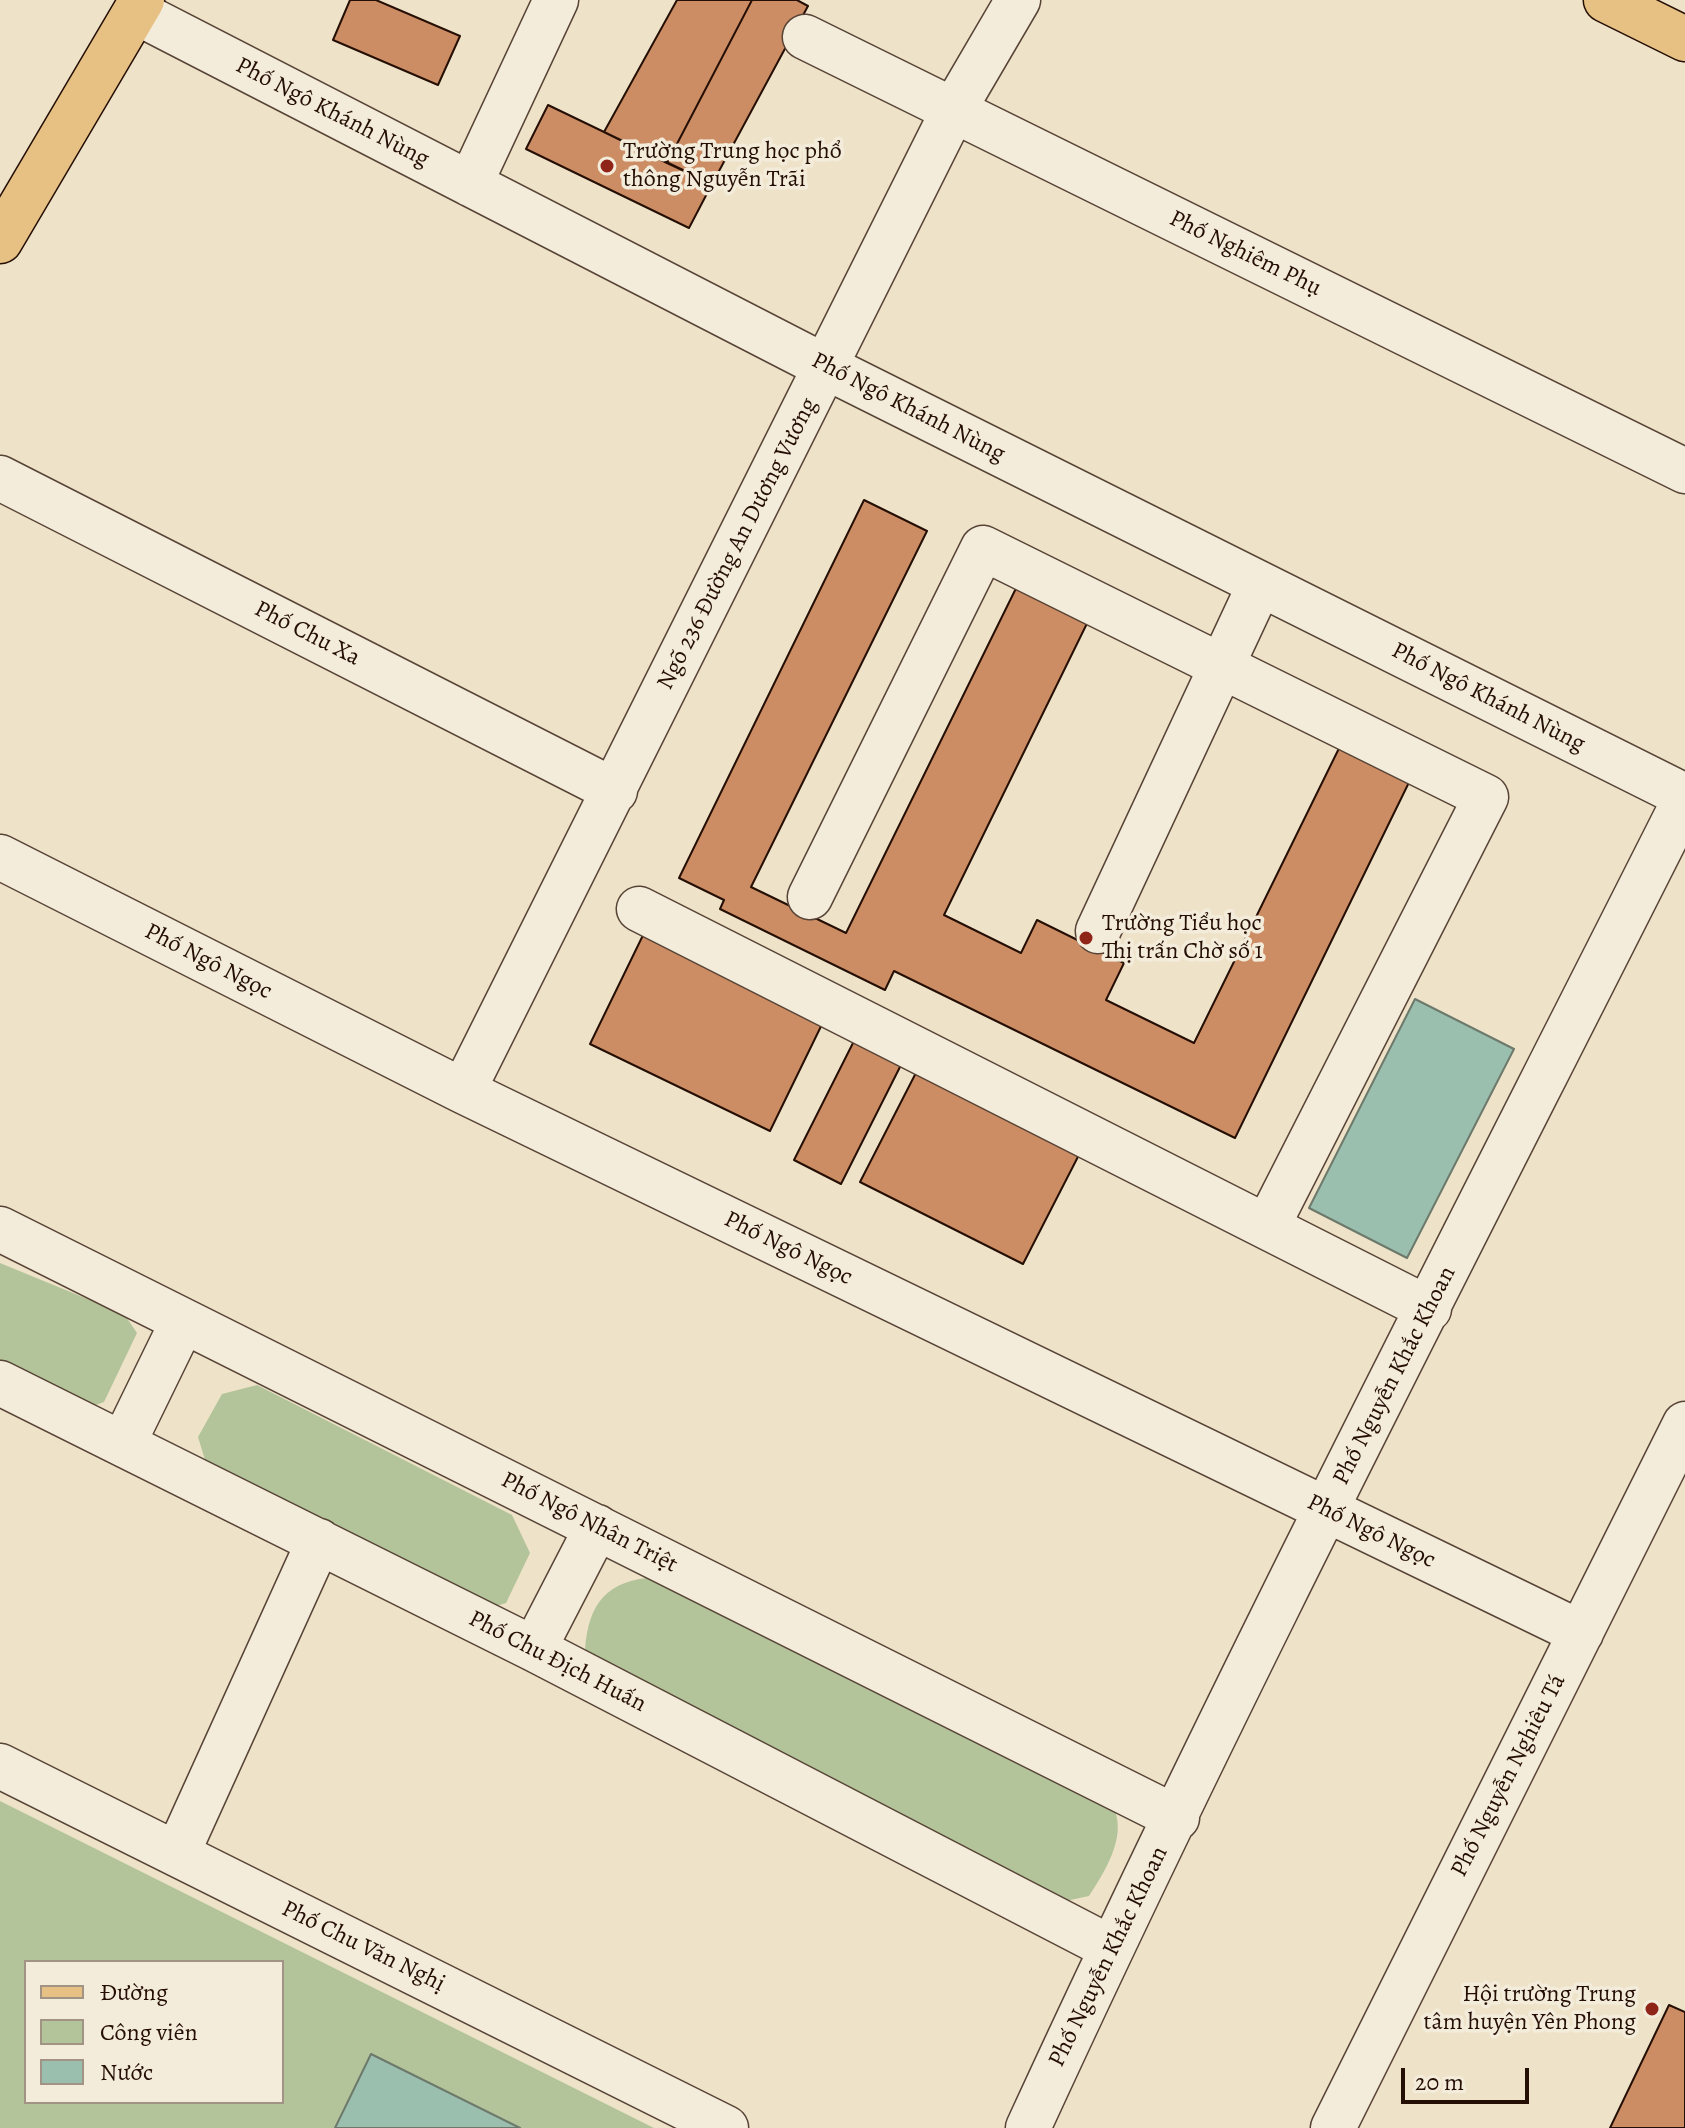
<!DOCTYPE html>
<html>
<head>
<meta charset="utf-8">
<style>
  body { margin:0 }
  #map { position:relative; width:1685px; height:2128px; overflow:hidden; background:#eee2c8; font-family:Alegreya,serif }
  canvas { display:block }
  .legend { position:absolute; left:24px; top:1960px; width:260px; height:144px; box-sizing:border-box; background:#f4ecdb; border:2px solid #a19485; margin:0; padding:10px 14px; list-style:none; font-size:24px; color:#250f05 }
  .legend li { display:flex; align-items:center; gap:16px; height:40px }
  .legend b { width:40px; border:2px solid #a19485 }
  .scale { position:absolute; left:1401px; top:2068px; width:128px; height:36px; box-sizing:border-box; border:4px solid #250f05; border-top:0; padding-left:10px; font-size:24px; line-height:28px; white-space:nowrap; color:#250f05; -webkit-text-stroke:6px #f4ecdb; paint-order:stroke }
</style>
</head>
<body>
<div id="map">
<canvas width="1685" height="2128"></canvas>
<ul class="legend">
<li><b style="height:10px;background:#e7c184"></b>Đường</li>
<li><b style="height:22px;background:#b3c49a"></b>Công viên</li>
<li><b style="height:22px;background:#9bbfaf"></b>Nước</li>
</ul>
<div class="scale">20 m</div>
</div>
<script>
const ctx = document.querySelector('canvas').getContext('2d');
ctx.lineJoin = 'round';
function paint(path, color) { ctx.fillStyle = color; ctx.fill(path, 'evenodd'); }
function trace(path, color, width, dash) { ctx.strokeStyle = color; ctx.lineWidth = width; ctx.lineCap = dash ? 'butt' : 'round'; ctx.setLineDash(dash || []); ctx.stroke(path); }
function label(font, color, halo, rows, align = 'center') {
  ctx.font = font + ' Alegreya,serif'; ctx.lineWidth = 7; ctx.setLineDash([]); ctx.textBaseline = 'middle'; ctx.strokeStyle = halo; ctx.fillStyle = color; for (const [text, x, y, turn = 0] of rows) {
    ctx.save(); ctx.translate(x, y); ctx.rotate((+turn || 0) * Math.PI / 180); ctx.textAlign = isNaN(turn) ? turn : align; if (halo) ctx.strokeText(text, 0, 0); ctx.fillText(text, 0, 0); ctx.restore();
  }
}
const green = new Path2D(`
  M0 1263 124 1314 137 1333 104 1402 74 1413 0 1376Z
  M257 1385 512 1515 530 1553 506 1603 477 1612 210 1476 198 1437 222 1394Z
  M656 1577 1114 1809C1127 1837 1104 1873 1089 1896L1061 1902 585 1651C588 1602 608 1580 656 1577Z
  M0 1801 654 2128H0ZM26 1962H282V2102H26Z`);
const water = new Path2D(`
  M1415 999 1514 1049 1407 1258 1309 1208Z
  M371 2054 520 2128H335Z`);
const building = new Path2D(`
  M350 0H376L460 36 438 85 333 40Z
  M677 0H752L667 163 604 132Z
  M752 0H797L808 6 712 184 667 163Z
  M548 105 712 184 689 228 526 149Z
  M864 500 927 531 751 887 846 933 1027 566 1098 601 944 915 1021 953 1037 920 1124 963 1106 1000 1194 1043 1348 730 1418 764 1235 1138 894 971 885 990 720 909 724 900 679 878Z
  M647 927 827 1014 770 1131 590 1044Z
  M856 1037 903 1061 841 1184 794 1160Z
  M921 1063 1084 1145 1023 1264 860 1182Z
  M1669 2005 1685 2012V2128H1610Z`);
const minor = new Path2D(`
  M136 12 826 367 1685 796
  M805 37 1685 471
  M470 184 556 0
  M0 478 615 791
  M0 857 463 1091 1581 1633
  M810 897 983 548 1486 797 1267 1227
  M639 909 1429 1309
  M1098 931 1260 584
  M463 1091 953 111 1018 0
  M0 1229 1177 1818
  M0 1383 534 1649 1111 1948
  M123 1444 183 1321
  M534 1649 597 1527
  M0 1766 726 2128
  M177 1854 319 1541
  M1028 2128C1234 1679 1463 1240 1685 799
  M1333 2128 1685 1424`);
const major = new Path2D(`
  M1606 0 1685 39
  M0 241 142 0`);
const markers = [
  [607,166,8,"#8f2418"],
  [1086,938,8,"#8f2418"],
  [1652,2009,8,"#8f2418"]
];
const streetNames = [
  ["Phố Ngô Khánh Nùng",332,113,27],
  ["Phố Nghiêm Phụ",1245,254,26],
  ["Phố Ngô Khánh Nùng",908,408,27],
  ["Ngõ 236 Đường An Dương Vương",738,544,-63],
  ["Phố Chu Xa",307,634,27],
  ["Phố Ngô Khánh Nùng",1488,698,27],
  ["Phố Ngô Ngọc",208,962,27],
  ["Phố Ngô Ngọc",788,1249,26],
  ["Phố Nguyễn Khắc Khoan",1395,1376,-63],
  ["Phố Ngô Nhân Triệt",589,1523,27],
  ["Phố Ngô Ngọc",1371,1532,26],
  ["Phố Chu Địch Huấn",557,1662,27],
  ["Phố Nguyễn Nghiêu Tá",1509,1776,-63],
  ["Phố Chu Văn Nghị",363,1947,26],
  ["Phố Nguyễn Khắc Khoan",1109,1957,-64]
];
const poiNames = [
  ["Trường Trung học phổ",623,152],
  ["thông Nguyễn Trãi",623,180],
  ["Trường Tiểu học",1102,924],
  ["Thị trấn Chờ số 1",1102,952],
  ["Hội trường Trung",1636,1995,"right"],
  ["tâm huyện Yên Phong",1636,2023,"right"]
];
paint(green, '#b3c49a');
paint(water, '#9bbfaf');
trace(water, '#6c796b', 2);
paint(building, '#cc8d64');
trace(building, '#250f05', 2);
trace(minor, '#574436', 47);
trace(major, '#250f05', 47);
trace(minor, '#f4ecdb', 44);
trace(major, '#e7c184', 44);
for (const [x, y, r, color] of markers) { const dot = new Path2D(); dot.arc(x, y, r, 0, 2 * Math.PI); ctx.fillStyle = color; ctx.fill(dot); trace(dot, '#f4ecdb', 3); }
label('24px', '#250f05', '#f4ecdb', streetNames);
label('24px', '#250f05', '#f4ecdb', poiNames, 'left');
</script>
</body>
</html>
